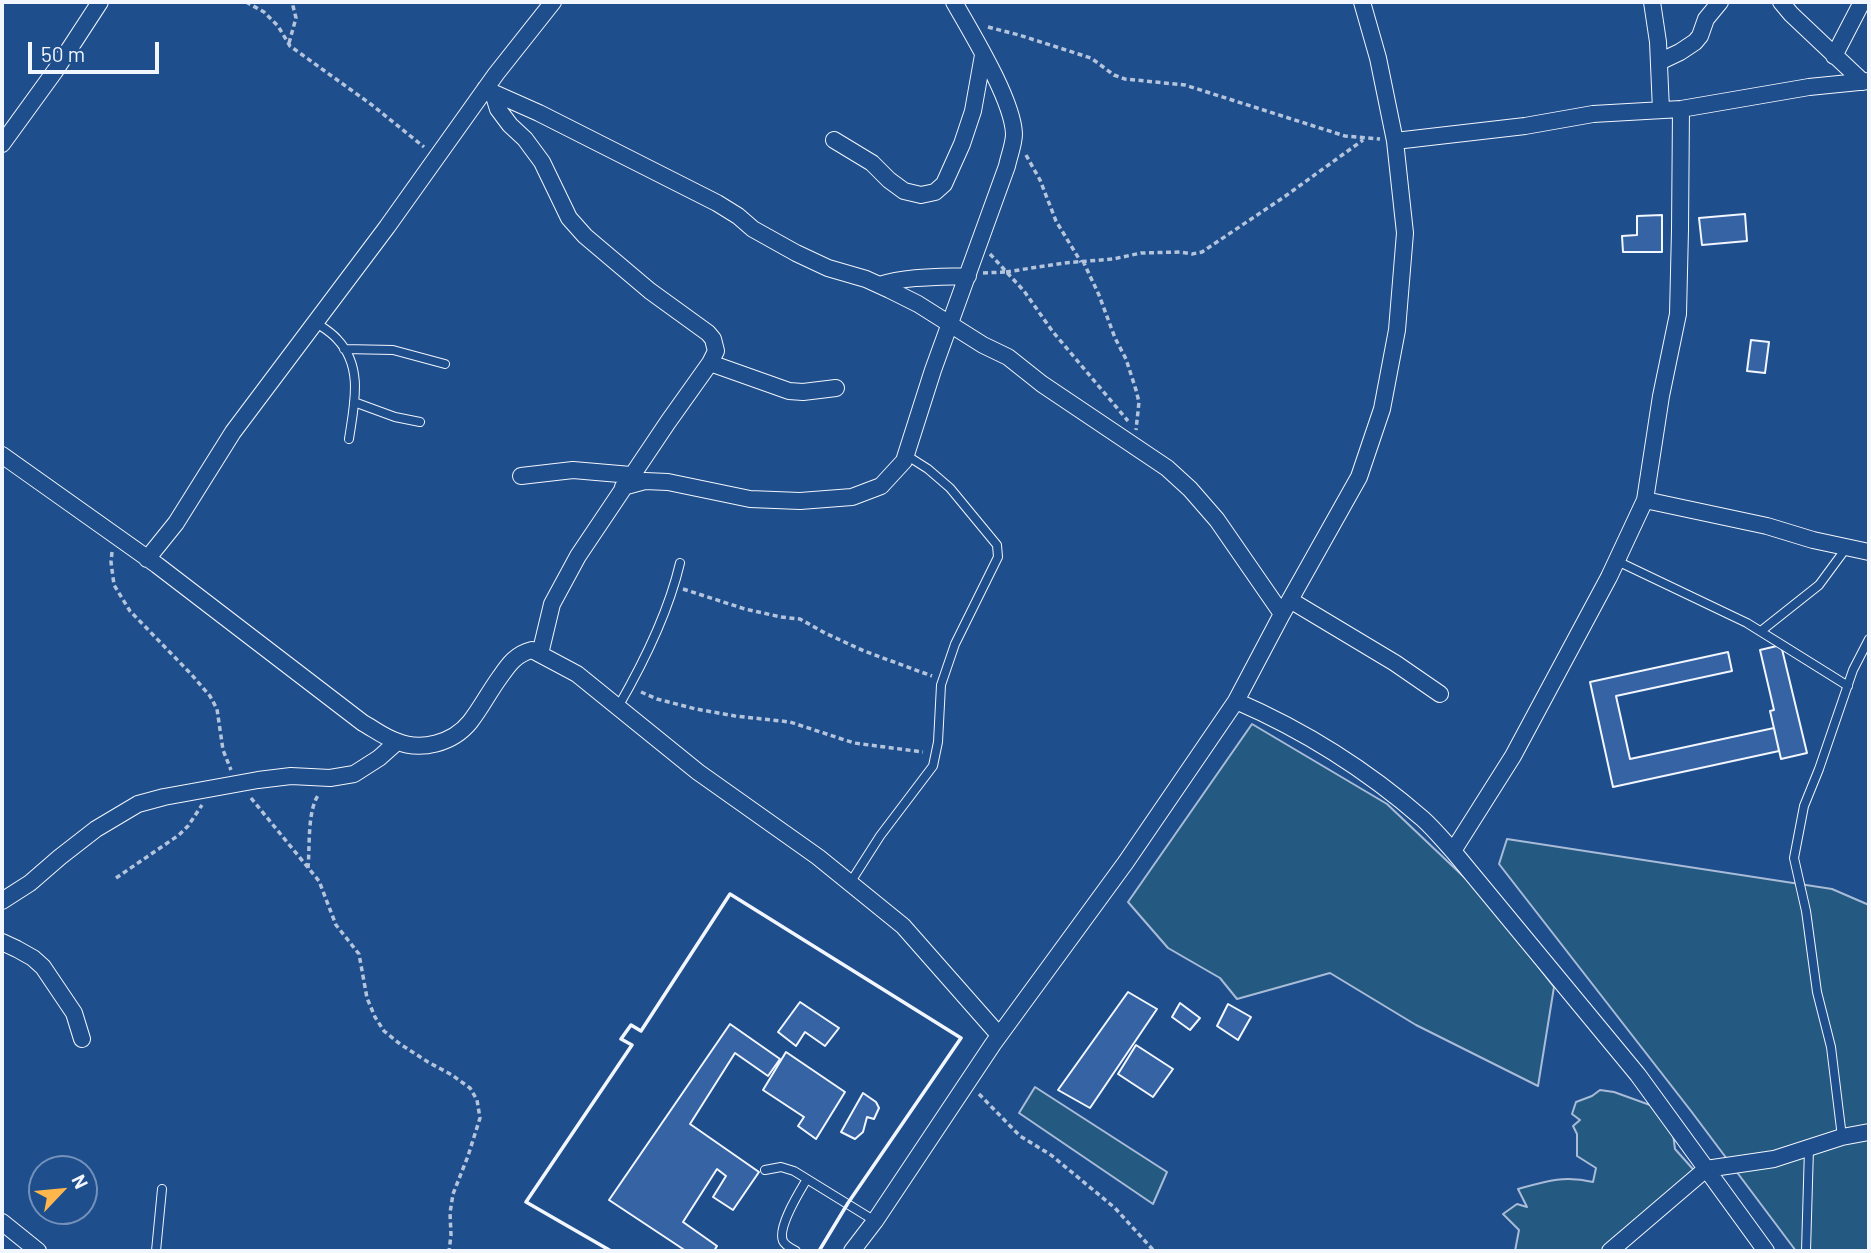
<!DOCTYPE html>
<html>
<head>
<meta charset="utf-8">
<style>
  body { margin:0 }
  #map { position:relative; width:1871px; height:1253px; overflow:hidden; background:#1f4e8c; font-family:Barlow,sans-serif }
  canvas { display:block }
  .frame { position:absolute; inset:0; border:4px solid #f2f6ff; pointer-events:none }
  .north { position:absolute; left:28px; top:1155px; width:70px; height:70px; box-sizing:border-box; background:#1f4e8c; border:2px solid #7391ba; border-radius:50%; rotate:64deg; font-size:19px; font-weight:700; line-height:28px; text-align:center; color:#f2f6ff }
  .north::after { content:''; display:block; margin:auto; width:24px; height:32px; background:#ffb74d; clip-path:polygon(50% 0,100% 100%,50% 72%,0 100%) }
  .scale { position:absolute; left:28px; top:42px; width:131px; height:32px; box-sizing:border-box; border:4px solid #f2f6ff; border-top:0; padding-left:9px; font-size:21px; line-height:24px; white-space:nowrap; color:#f2f6ff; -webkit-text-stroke:5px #1f4e8c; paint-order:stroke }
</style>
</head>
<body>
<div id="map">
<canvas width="1871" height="1253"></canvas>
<div class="frame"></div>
<div class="north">N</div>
<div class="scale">50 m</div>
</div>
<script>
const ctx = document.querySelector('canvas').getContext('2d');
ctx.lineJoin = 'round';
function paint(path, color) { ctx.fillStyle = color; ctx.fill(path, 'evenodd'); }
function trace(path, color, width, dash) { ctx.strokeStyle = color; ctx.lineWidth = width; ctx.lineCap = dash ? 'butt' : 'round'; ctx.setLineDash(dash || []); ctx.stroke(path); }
const green = new Path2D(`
  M1252 724 1387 804 1483 895 1554 987 1538 1086 1416 1025 1330 973 1237 999 1220 978 1168 948 1128 902Z
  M1507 839 1832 889 1869 905V1251H1796L1691 1111 1499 864Z
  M1035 1087 1167 1172 1153 1204 1019 1113Z
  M1600 1090 1614 1092 1650 1105 1673 1134 1675 1149 1700 1177 1622 1251H1515L1519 1230 1503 1214 1517 1204 1527 1207 1518 1189C1546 1181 1564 1175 1593 1182L1596 1168 1577 1156V1134L1573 1126 1580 1120 1572 1114 1576 1102 1592 1096Z`);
const building = new Path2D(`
  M1745 214 1747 241 1702 245 1699 218Z
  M1662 215V252H1623L1622 236 1637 235V216Z
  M1751 340 1769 342 1765 373 1747 371Z
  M1781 645 1807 753 1781 759 1770 711 1774 710 1760 650Z
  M1728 652 1732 671 1616 696 1630 759 1774 728 1779 751 1613 787 1590 682Z
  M1128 992 1157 1009 1090 1108 1058 1090Z
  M800 1002 839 1028 825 1046 805 1032 796 1046 778 1032Z
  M1180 1003 1200 1018 1190 1030 1172 1017Z
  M1228 1004 1251 1017 1238 1040 1217 1026Z
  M730 1024 780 1059 768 1076 735 1053 690 1124 759 1172 733 1210 713 1197 726 1176 717 1169 683 1222 717 1246 714 1251H686L609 1200Z
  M1136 1045 1173 1069 1153 1097 1118 1074Z
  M786 1052 845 1092 816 1139 798 1126 804 1117 763 1090Z
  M863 1093 876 1102 879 1108 874 1119 867 1117 863 1132 855 1139 841 1132Z`);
const path = new Path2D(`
  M246 2 264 12 278 26 290 46 372 105 424 147
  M988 27 1019 35 1091 58 1114 75 1125 79 1185 85 1345 136 1380 139
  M289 43 296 18 292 2
  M1026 155 1040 180 1056 221 1081 262
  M990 254 1024 291 1053 332 1128 421
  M1083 261 1099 295 1115 338 1126 359 1136 390 1139 402 1136 430
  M1006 272 1064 263 1113 259 1141 253 1180 252 1192 254 1202 252 1284 197 1363 140
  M983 273 1005 272
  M112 552 111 562 114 585 130 611 191 674 210 696 217 709 223 750 231 770
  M683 589 745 609 781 617 800 619 825 633 864 651 932 676
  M641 692 657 699 696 709 735 716 790 722 854 743 923 752
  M251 798 319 881 336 925 359 954 367 998 375 1017 384 1031 400 1044 428 1062 452 1075 470 1088 477 1100 480 1118 468 1156 453 1194 450 1213 451 1235 449 1251
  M308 868C310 847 307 810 319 794
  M116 878 179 835 188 826 202 805
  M979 1094 1020 1136 1051 1155 1115 1208 1154 1251`);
const service = new Path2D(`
  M315 322C322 327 331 332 337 339 364 367 354 405 349 439
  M344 349 393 350 445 364
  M354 402 395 417 420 422
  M1617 561 1747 623 1848 686
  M1761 631 1819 585 1847 547
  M618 707C644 662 668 614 680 563
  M850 883 880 836 933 766 938 742 941 685 955 644 998 557 997 545 950 488 928 469 906 455
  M1842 1137 1831 1047 1817 992 1806 911 1794 858 1804 806 1819 769 1853 670 1869 639
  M765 1170 781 1167 794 1171 875 1221
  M156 1251 162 1189
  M796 1251C792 1249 785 1245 783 1241 777 1227 800 1191 807 1179
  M1806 1251 1809 1148`);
const minor = new Path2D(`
  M1652 2 1658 42 1661 110
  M1781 2 1791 14 1863 82
  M1834 56 1862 2
  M1659 62 1680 52 1695 42 1700 36 1706 19 1720 2
  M485 89 539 113 717 203 738 216 753 229 796 253 828 268 866 279 890 290 918 304 983 345 1008 357 1042 384 1167 468 1190 489 1217 520 1282 614
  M493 93 498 109 510 125 525 139 542 162 569 218 585 236 650 291 708 333 713 339 716 351 710 363 668 422 578 556 552 604 540 654
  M834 140 872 163 889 180 904 191 921 195 935 192 944 184 962 144 973 111 983 55
  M1395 141 1525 126 1593 114 1681 109 1809 87 1869 81
  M2 144 55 71 100 2
  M879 285C907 276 938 277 968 276
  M710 363 789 391 803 392 836 388
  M2 455 157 565 363 723C374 729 384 737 396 741 421 752 453 743 470 722 481 708 489 692 500 677 509 664 516 654 532 650L577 674 698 772 818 857 903 926 999 1035
  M521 476 573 470 631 475
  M623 487 645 481 668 482 750 499 800 501 852 497 881 486 904 461 933 370 1007 166C1009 156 1014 144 1014 134 1013 100 971 32 954 2
  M1645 500 1767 526 1813 540 1869 552
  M147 559 176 523 233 432 387 227 496 74 553 2
  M1290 600 1395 663 1440 694
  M1236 701C1303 730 1368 771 1423 819 1434 829 1443 840 1453 851L1638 1075 1766 1251
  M1453 851 1513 756 1609 577 1645 500 1661 396 1678 314 1680 230 1681 109
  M2 901 30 883 60 857 96 829 138 804 164 797 258 780 291 776 330 778 354 774 379 758 397 742
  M2 942 17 949 33 958 43 967 74 1013 82 1039
  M2 1222 38 1251
  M852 1251 875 1221 993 1044 1126 862 1236 701 1282 614 1359 477 1382 409 1397 330 1405 233 1395 141 1378 58 1362 2
  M1610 1251 1706 1169 1774 1159 1842 1137 1869 1132`);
const wall = new Path2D(`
  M611 1251 526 1202 632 1045 621 1039 631 1025 641 1031 730 894 961 1038 848 1203 819 1251`);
paint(green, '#245a82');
trace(green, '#a8bbd7', 2);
paint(building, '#3563a3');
trace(building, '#f2f6ff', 2);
trace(service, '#f2f6ff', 10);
trace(minor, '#f2f6ff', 18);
trace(path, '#b3c4dc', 3.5, [5, 3.5]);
trace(service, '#1f4e8c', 8);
trace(minor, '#1f4e8c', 16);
trace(wall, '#f2f6ff', 3.5);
</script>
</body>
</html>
